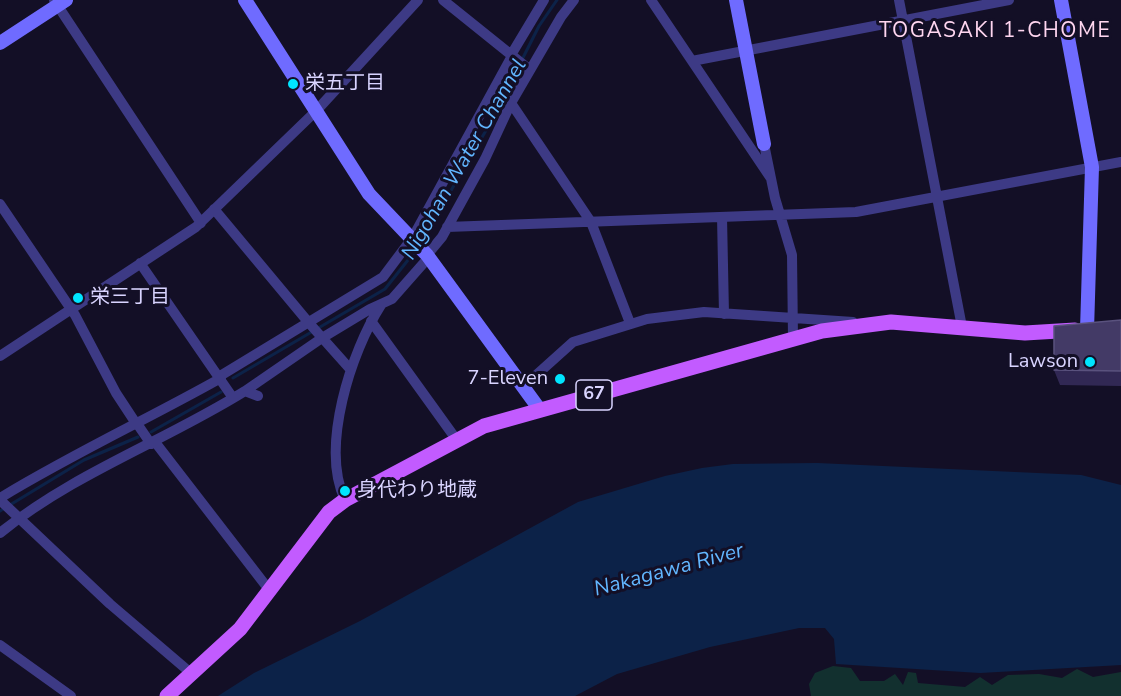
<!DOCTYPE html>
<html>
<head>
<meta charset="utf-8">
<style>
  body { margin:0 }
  canvas { display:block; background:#130f26 }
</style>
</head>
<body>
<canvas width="1121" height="696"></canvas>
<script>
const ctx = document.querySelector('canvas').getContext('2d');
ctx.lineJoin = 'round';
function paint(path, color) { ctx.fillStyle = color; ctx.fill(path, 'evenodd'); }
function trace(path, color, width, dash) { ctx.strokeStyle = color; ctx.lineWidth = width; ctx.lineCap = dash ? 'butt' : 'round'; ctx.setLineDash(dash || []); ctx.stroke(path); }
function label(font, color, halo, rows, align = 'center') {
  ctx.font = font + ' "Nunito Sans","Noto Sans JP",sans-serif'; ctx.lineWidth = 6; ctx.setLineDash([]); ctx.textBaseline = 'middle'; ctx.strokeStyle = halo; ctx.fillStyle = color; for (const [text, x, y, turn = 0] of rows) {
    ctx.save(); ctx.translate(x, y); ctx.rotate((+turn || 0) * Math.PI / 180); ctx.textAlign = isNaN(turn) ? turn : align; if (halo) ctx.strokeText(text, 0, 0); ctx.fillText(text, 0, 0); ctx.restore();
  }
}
const green = new Path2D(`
  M833 666 851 668 860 681H884L895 674 903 685 908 672 916 673 918 683 965 687 980 677 992 685 1008 675 1039 674 1062 678 1077 669 1093 677 1121 672V696H811L809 684 815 673Z`);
const water = new Path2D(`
  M817 463 1081 475 1121 485V665L980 673 836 664 834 639 825 628H799L710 647 617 674 575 696H218L254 673 360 621 578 502 665 476 702 468 733 464Z`);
const stream = new Path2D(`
  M421 242 488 127 539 26 557 0
  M233 378 385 289 416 250
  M151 432 221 392
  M0 511 84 460 138 437`);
const street = new Path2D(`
  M54 0 201 223
  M443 0 530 70
  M651 0 770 177
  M899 0 962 327
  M511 55 544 0
  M692 61 1009 0
  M511 103 591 222 630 323
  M764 144 775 198 792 255 793 338
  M0 204 75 315 116 393 137 425
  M214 209 309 323 350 369
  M722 217 724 314
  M447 227 856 212 1121 162
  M427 255 442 237 485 159 511 103 561 17 574 0
  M140 263 233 398
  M371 321 456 439
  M0 356 196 227 317 110 418 0
  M220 376 383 277 413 237 512 56
  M524 386 573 342 647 319 704 312 853 322
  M245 391 322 338 370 309 392 299 429 257
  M138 425 151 444
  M155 442 270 591
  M0 498C72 454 148 419 221 378
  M0 500 110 604 192 674
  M345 500C320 447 351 352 381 305
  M0 533C74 473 165 441 245 391L258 396
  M0 645 71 696`);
const secondary = new Path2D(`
  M245 0 369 194 427 255 540 410
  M736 0 764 144
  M1061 0 1092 167 1087 330
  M0 43 66 0`);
const primary = new Path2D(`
  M167 696 240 629 329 512 345 500 484 426 822 331 891 322 1025 333 1075 330`);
const wall = new Path2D(`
  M1121 320V386L1060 385 1054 370Z`);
const building = new Path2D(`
  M1121 320V371L1054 370V326Z`);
const markers = [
  [293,84,6,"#00e5ff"],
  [78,298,6,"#00e5ff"],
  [1090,362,6,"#00e5ff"],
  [560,379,6,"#00e5ff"],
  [345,491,6,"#00e5ff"]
];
const shields = [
  [594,395,36]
];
const shieldNames = [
  ["67",594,395]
];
const poiNames = [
  ["栄五丁目",305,84],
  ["栄三丁目",90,298],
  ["Lawson",1078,362,"right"],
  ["7-Eleven",548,379,"right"],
  ["身代わり地蔵",357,491]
];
const neighbourhoodNames = [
  ["TOGASAKI 1-CHOME",995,32]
];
const waterNames = [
  ["Nigohan Water Channel",465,160,-60],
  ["Nakagawa River",669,571,-15]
];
paint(green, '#12302f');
paint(water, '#0c2248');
trace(stream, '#0c2248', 3);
trace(street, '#3d3a85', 10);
trace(secondary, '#6f6bff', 14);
trace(primary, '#c25bff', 15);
paint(wall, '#312854');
paint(building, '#433a66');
trace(building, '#5a527e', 1.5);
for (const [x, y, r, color] of markers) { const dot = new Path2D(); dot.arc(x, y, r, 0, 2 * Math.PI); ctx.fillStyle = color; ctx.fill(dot); trace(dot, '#130f26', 2); }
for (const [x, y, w] of shields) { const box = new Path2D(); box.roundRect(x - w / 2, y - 15, w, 30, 4.5); ctx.fillStyle = '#130f26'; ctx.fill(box); trace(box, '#d9d4ff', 1.5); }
label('bold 18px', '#d9d4ff', null, shieldNames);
label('20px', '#d9d4ff', '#130f26', poiNames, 'left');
ctx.letterSpacing = '1.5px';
label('21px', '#ffd6f0', '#130f26', neighbourhoodNames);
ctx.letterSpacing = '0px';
label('italic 21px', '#62b6ff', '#130f26', waterNames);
</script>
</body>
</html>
